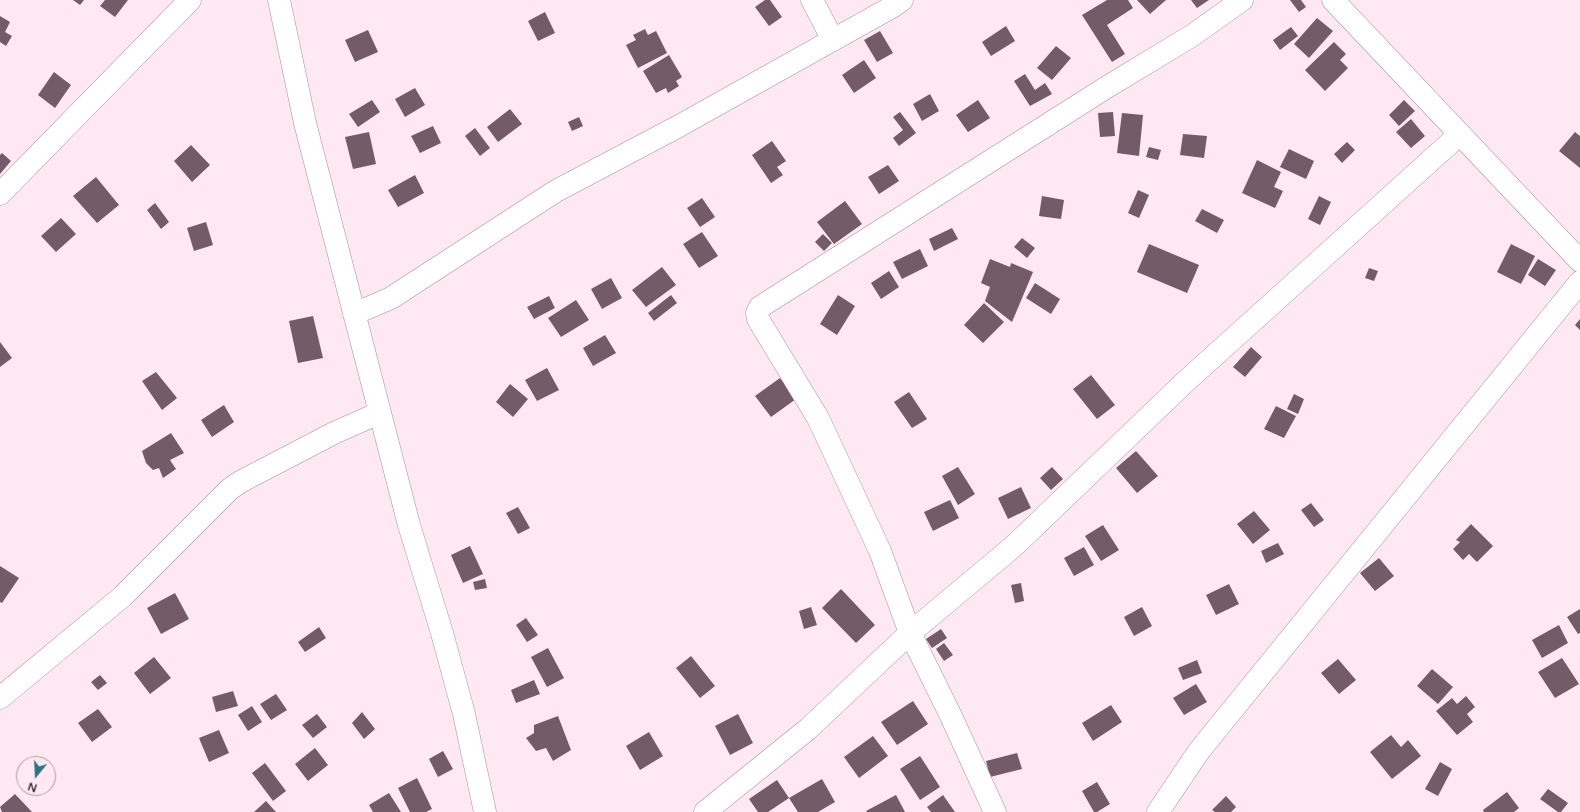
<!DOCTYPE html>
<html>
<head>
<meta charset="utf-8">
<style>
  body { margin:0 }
  #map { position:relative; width:1580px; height:812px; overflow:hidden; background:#fee8f2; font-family:"Varela Round",sans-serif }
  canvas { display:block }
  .north { position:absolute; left:16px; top:756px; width:40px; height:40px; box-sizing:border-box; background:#fee8f2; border:1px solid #ae9da5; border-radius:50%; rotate:198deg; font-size:11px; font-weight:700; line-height:16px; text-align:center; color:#372c31 }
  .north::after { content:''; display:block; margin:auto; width:14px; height:18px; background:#2d7480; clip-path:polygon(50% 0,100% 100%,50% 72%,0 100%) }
</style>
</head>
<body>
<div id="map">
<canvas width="1580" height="812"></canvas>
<div class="north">N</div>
</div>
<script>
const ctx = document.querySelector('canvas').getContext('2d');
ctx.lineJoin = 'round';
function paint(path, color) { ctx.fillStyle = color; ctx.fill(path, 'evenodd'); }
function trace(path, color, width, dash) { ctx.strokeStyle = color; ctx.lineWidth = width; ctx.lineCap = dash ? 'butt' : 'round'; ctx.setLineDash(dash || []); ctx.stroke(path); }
const building = new Path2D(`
  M73 0H84L80 5Z
  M105 0H128L115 17 100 6Z
  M765 0H770L782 17 769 26 755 7Z
  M1107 0H1128L1133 8 1107 25 1125 54 1112 62 1082 15Z
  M1137 0H1166L1150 14Z
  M1191 0H1209L1197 8Z
  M1290 0H1301L1306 7 1299 12Z
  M545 12 555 33 538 41 528 21Z
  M0 16 10 22 5 32 12 36 6 46 0 42Z
  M1317 18 1333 31 1309 58 1294 44Z
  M1006 26 1015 41 991 56 982 42Z
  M1291 27 1298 36 1280 50 1273 40Z
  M645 29 648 35 656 31 667 53 638 68 626 45 636 40 633 35Z
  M368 30 378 52 355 62 345 40Z
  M880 31 893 53 877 62 864 40Z
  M1334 42 1346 54 1340 60 1348 68 1325 91 1305 70Z
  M1056 46 1071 58 1052 80 1037 68Z
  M669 55 682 77 676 81 679 86 668 93 666 88 656 93 643 71Z
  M864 60 876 78 854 93 842 75Z
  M54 72 71 85 55 108 38 95Z
  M1025 74 1035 90 1045 83 1052 94 1030 106 1014 81Z
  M415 88 425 105 405 117 395 99Z
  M930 94 939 111 922 121 913 104Z
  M372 100 380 112 358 127 349 114Z
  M978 100 990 118 968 132 956 115Z
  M1404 100 1415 111 1399 126 1389 115Z
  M510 109 522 124 498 142 487 127Z
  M900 112 916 133 899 146 893 138 903 130 893 117Z
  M1113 112 1115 136 1100 137 1098 113Z
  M1122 113 1143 115 1139 156 1117 153Z
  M579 117 583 126 572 131 568 122Z
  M1411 119 1425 136 1411 148 1396 132Z
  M433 126 441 143 420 153 411 136Z
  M475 128 490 148 480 156 465 136Z
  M369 132 376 164 353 169 345 137Z
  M1575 132 1580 136V168L1559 151Z
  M1183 134 1207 136 1204 158 1180 155Z
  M772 141 786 161 777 167 783 175 771 183 752 155Z
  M1347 142 1355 150 1342 163 1334 154Z
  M191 145 210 165 192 182 174 161Z
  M1149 147 1161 150 1158 160 1146 157Z
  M1289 149 1314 161 1306 179 1280 167Z
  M2 153 11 161 0 174V155Z
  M1257 160 1281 172 1274 187 1283 191 1275 208 1242 193Z
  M888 165 899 181 879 194 868 177Z
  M415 175 424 193 398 207 388 190Z
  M96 177 119 205 97 223 73 196Z
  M1138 190 1149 195 1139 218 1128 213Z
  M1042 196 1064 200 1061 219 1039 216Z
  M1319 196 1331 202 1320 225 1308 219Z
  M702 198 715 217 700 227 687 208Z
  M845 201 862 224 834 244 817 222Z
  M155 203 169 222 161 229 147 210Z
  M1202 209 1224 220 1217 233 1195 221Z
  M61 218 76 234 56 252 41 236Z
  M206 222 213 245 194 251 187 228Z
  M952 228 958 239 934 251 929 239Z
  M702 232 718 256 699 268 683 244Z
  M823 234 832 243 824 251 815 242Z
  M1022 238 1035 248 1027 258 1014 247Z
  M1149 244 1199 265 1187 293 1137 272Z
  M1511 244 1535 256 1521 284 1497 272Z
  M920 249 928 266 902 279 893 262Z
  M990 259 1010 267 1011 263 1033 272 1012 322 985 301 990 287 981 283Z
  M1538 259 1556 270 1545 286 1528 275Z
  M662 267 676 285 646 307 632 290Z
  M1369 268 1378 271 1374 281 1365 278Z
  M889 271 899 287 881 299 871 283Z
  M611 278 622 298 602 309 591 289Z
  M1035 283 1060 299 1051 314 1026 298Z
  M671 295 677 303 654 321 648 313Z
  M838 295 855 306 837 335 820 324Z
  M549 296 555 308 534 319 527 307Z
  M576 300 589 320 561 337 548 318Z
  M984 303 1004 322 983 343 964 325Z
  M313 316 323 358 298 363 289 321Z
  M1580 319V330L1575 325Z
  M605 335 616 353 593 366 583 348Z
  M0 342 12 358 0 367Z
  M1251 347 1262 357 1245 377 1233 367Z
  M547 368 559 390 537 401 525 380Z
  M156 372 177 398 162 410 142 381Z
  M1091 375 1115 405 1097 419 1073 389Z
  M780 378 796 399 771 417 755 396Z
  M510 384 528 399 513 417 496 402Z
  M909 392 927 419 912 428 894 402Z
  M1294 394 1304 399 1298 414 1287 409Z
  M224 405 234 422 212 437 201 420Z
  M1276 406 1296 416 1284 438 1264 429Z
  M171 433 184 453 170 460 176 469 163 478 159 468 153 470 146 463 142 451Z
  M1136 451 1158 476 1137 493 1116 468Z
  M958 467 975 494 958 505 942 476Z
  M1052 467 1063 479 1051 490 1040 478Z
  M1021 487 1031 508 1008 519 998 498Z
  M950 500 959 518 933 531 924 512Z
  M1311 503 1324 520 1314 527 1301 510Z
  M518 507 530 528 518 534 506 513Z
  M1254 511 1270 530 1253 544 1237 524Z
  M1471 524 1493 546 1477 562 1469 554 1463 560 1453 549 1460 542 1456 540Z
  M1103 525 1119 550 1101 561 1085 536Z
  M1278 543 1284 554 1266 563 1261 551Z
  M470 546 483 574 463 583 451 555Z
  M1084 547 1094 565 1074 576 1064 558Z
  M1379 558 1394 576 1375 591 1360 573Z
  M0 566 19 578 2 603 0 602Z
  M485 579 487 588 475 590 473 582Z
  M1021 583 1024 601 1015 603 1011 585Z
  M1229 584 1239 604 1216 615 1206 595Z
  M841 589 875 625 856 643 822 608Z
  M175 593 189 619 161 634 147 608Z
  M811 607 817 625 804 629 799 611Z
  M1142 607 1152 626 1134 636 1124 617Z
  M1580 609V633L1578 634 1567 617Z
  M526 618 538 635 527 642 516 625Z
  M1559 625 1568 643 1542 658 1532 640Z
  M319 627 326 638 305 652 298 642Z
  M941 629 947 638 932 648 926 639Z
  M944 643 953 655 944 661 936 649Z
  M548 648 564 678 547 687 531 657Z
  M691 656 715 686 700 698 676 668Z
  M154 657 171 678 150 694 134 673Z
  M1562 658 1579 684 1555 698 1538 672Z
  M1338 659 1356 680 1339 694 1321 673Z
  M1197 660 1202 673 1183 680 1178 668Z
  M1432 669 1453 687 1438 704 1417 686Z
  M100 675 107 683 98 690 91 682Z
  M534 680 540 694 516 703 511 690Z
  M1196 684 1207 702 1184 715 1173 698Z
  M233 691 238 706 216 712 212 697Z
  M276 694 287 710 271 720 260 704Z
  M1466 696 1475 707 1467 714 1473 722 1457 735 1436 711 1452 698 1457 704Z
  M913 701 928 724 897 745 881 722Z
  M1111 705 1122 722 1093 741 1082 723Z
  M252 706 262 722 248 731 238 715Z
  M98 709 112 727 92 742 78 723Z
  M362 712 375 729 364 739 352 723Z
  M317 714 327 727 313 738 302 725Z
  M738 714 753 743 730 755 715 726Z
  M558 716 571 750 553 761 546 748 536 751 526 738 534 733V725Z
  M219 730 229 753 209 762 199 738Z
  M649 732 663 756 640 770 626 746Z
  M1391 735 1401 747 1408 740 1421 756 1392 779 1370 752Z
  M873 736 888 756 859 778 844 757Z
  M315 748 328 765 308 781 295 764Z
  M443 751 453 769 438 777 429 759Z
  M1017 753 1022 769 990 777 986 761Z
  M920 756 940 787 920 800 900 769Z
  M1440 762 1452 769 1438 796 1425 789Z
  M265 763 286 791 273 801 252 773Z
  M417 778 432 809 426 812H410L398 788Z
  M822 779 835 802 818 812H798L789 798Z
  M777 780 789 798 768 812H758L749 799Z
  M1097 782 1110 804 1097 812H1094L1082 791Z
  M1548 789 1568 803 1561 812H1558L1540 799Z
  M1507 792 1519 808 1514 812H1484L1483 810Z
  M389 793 401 812H373L369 805Z
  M15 794 32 812H2L0 807Z
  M896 795 905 812H867L866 811Z
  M943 795 955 812H931L927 807Z
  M1226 796 1236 807 1231 812H1215L1212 810Z
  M266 801 276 812H254Z`);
const minor = new Path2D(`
  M279 0 305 123 409 525 442 633 464 714 485 812
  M812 0 833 40
  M1333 0 1580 261
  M0 194 190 0
  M354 314 391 298 556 191 679 126 892 7 902 0
  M0 698 123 596 230 489 240 482 334 433 379 413
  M705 812 808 729 910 633 1014 546 1184 383 1460 134
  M995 812 950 714 910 633 880 551 818 418 758 319 757 313 760 307 1107 87 1193 35 1242 0
  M1158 812 1199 751 1580 282`);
paint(building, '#735b67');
trace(minor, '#aa909c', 23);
trace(minor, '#fff', 22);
</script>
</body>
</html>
